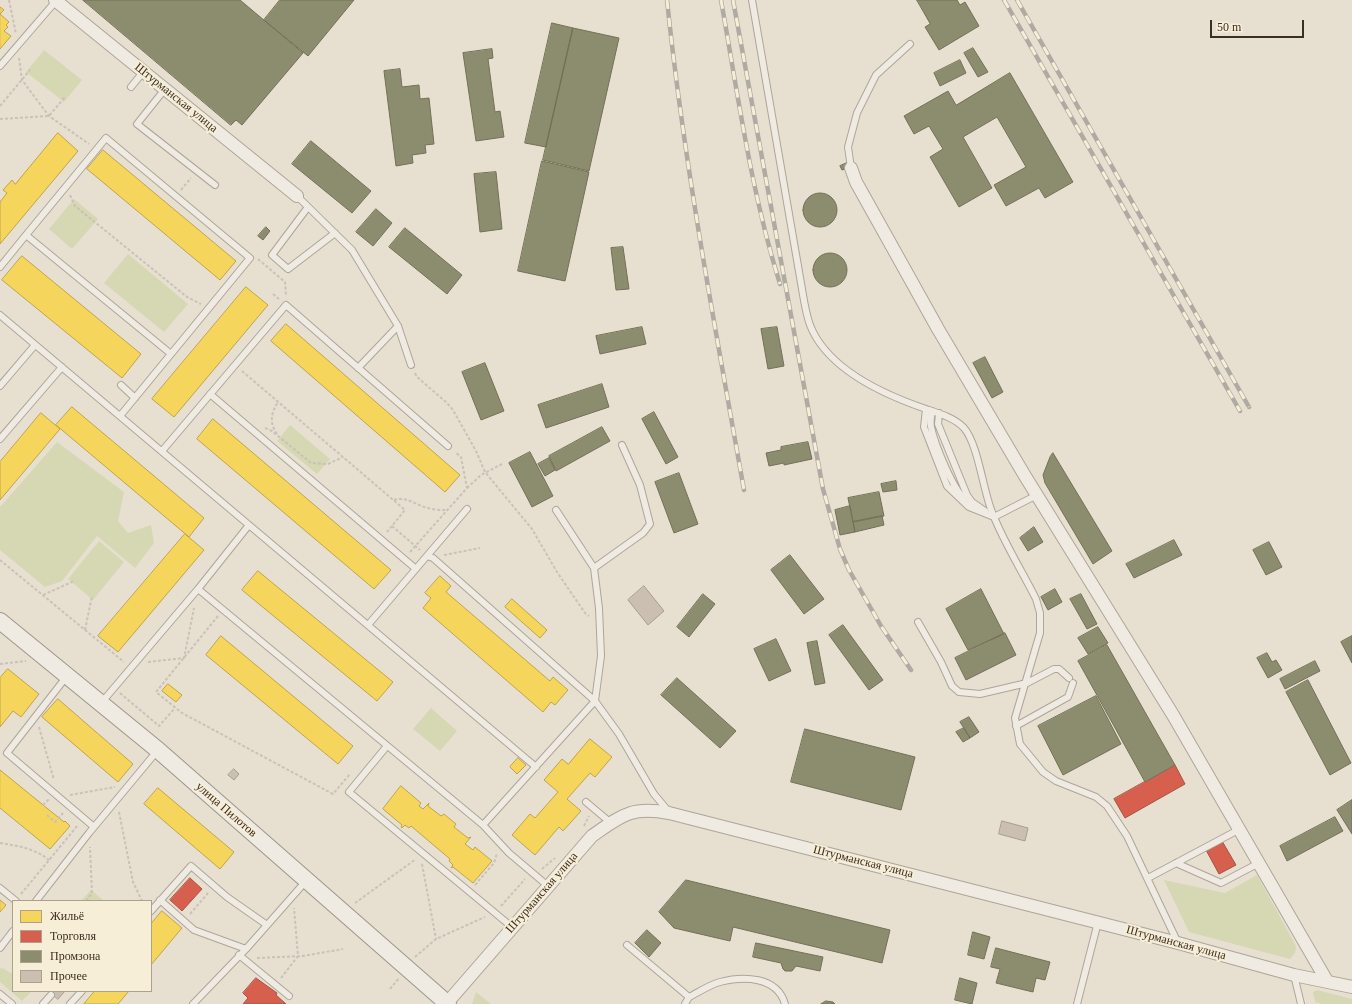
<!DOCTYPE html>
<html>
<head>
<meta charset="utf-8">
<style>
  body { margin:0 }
  #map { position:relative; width:1352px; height:1004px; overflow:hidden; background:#e7e0d1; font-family:Georgia,serif }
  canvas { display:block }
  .legend { position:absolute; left:12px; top:900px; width:140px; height:92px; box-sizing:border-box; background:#f7eed8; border:1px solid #ada18e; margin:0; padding:5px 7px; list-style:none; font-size:12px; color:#3d2e20 }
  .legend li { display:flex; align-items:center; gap:8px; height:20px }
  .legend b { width:20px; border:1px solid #ada18e }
  .scale { position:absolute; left:1210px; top:20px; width:94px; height:18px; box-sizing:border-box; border:2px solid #3d2e20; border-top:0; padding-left:5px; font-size:12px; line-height:14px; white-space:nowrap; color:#3d2e20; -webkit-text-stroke:3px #f7eed8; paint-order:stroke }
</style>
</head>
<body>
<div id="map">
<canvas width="1352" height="1004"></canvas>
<ul class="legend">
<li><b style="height:11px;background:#f6d55c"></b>Жильё</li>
<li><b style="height:11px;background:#d6604d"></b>Торговля</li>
<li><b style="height:11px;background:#8c8c6e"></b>Промзона</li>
<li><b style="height:11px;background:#cbbfb2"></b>Прочее</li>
</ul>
<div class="scale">50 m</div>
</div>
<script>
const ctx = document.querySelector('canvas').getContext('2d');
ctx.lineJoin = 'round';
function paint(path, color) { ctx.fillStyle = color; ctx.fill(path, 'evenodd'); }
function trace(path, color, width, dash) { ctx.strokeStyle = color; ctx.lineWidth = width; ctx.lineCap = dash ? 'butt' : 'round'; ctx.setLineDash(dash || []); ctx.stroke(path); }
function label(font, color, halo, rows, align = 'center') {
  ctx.font = font + ' Georgia,serif'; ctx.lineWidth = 4; ctx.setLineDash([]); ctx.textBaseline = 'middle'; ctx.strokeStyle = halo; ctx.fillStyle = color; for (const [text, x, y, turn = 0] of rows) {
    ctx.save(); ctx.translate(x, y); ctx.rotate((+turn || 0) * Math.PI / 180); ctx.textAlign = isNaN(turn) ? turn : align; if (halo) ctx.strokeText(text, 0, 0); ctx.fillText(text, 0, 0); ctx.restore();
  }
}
const green = new Path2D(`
  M44 50 82 80 64 102 26 72Z
  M74 199 98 219 72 249 49 229Z
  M128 254 188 304 164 332 104 283Z
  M290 425 330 459 317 474 277 441Z
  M57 442 124 492 118 521 128 533 151 525 154 543 135 568 97 536 62 581 45 587 0 550V507Z
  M99 541 124 562 93 600 68 579Z
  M431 708 457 731 440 751 413 729Z
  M1257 875 1296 946 1295 953 1290 959 1189 932 1164 880 1225 893Z
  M91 890 104 901H81Z
  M2 968 13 974V991H32L22 1001 0 982V969Z
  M1317 990 1352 999V1004H1322L1315 1002 1313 992Z
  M476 992 491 1004H472Z`);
const homes = new Path2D(`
  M0 7 4 10 0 14 9 22 6 25 8 27 4 31 11 36 0 49Z
  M58 133 78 151 0 244V202L7 193 3 190 12 180 15 184Z
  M103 150 236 261 220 280 87 169Z
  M22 256 141 354 122 378 2 280Z
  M246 287 268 305 174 417 152 399Z
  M286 324 460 475 445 492 271 341Z
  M72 407 204 518 189 537 56 425Z
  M41 413 60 429 0 500V462Z
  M213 419 391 570 374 589 197 439Z
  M185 534 204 550 118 652 98 636Z
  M258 571 393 682 377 701 242 590Z
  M440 576 451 586 446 592 550 681 553 677 568 690 555 705 551 702 543 712 423 608 431 598 425 593Z
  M512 599 547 630 540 638 505 607Z
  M221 636 353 746 338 764 206 655Z
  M8 669 39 694 21 717 13 711 0 727V678Z
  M168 684 182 695 176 702 162 691Z
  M58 699 133 764 118 782 42 717Z
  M590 739 612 757 595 777 590 773 567 799 581 811 563 831 559 827 535 855 512 835 530 814 535 818 558 792 544 780 562 759 568 764Z
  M518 758 526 765 517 774 510 767Z
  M0 770 64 822 65 821 70 826 50 849 0 808Z
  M401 786 421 803 419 806 423 809 429 803 428 806 441 816 444 814 456 824 454 827 468 838 471 837 465 844 473 850 475 847 492 861 473 883 453 867 451 868 453 865 449 861 450 859 411 826 409 828 405 825 402 828 401 827 402 825 383 809Z
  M158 788 234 852 220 869 144 804Z
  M0 900 6 905 0 912Z
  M162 911 182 928 151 965V924Z
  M95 991H129L118 1004H84Z`);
const shops = new Path2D(`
  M1175 765 1185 784 1125 818 1114 799Z
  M1222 841 1236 865 1219 874 1206 850Z
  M190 878 202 889 182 911 170 900Z
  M256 978 277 993 276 995 286 1004H243L248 998 243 993Z`);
const industry = new Path2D(`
  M83 0H240L303 53 242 125 236 120 231 125Z
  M280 0H354L308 56 264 20Z
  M917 0H957L960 5 965 2 979 26 939 50 925 27 930 24Z
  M552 23 573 28 546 147 525 143Z
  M573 28 619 38 589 171 543 160Z
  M973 48 988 72 978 77 964 53Z
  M492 49 493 58 488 59 495 112 500 111 504 137 476 141 463 53Z
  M960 60 966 73 940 86 934 73Z
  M400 69 402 87 419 85 420 99 429 98 434 144 425 145 426 153 412 155 413 163 396 166 384 71Z
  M1010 73 1073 182 1045 198 1039 188 1006 206 994 185 1026 167 997 117 963 137 992 188 959 207 930 157 943 149 929 126 914 134 904 116 948 91 956 105Z
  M311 141 371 191 352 213 292 164Z
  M542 161 589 172 565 281 518 271Z
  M847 163 850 167 842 170 840 166Z
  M496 172 502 229 480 232 474 174Z
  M803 210a17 17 0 1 1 34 0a17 17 0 1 1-34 0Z
  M376 209 392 223 373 246 356 232Z
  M266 227 270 231 263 240 258 236Z
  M405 228 462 275 447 294 389 247Z
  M623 247 629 289 616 290 611 248Z
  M813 270a17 17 0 1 1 34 0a17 17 0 1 1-34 0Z
  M642 327 646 344 600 354 596 336Z
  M777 327 784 366 768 369 761 329Z
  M985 357 1003 392 992 398 973 363Z
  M485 363 504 411 481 420 462 372Z
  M602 384 609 407 546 428 538 405Z
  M654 412 678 457 666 464 642 419Z
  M602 427 610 441 556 471 549 456Z
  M808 442 812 459 784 465V463L769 466 766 453 781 450V447Z
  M530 452 553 496 532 507 509 463Z
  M1053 453 1112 551 1093 564 1045 483 1043 475 1050 457Z
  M549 458 555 470 545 476 538 464Z
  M679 473 698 524 674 533 655 482Z
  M896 481 897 490 883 492 881 484Z
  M879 492 884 516 853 522 848 498Z
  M850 506 855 532 840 535 835 510Z
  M882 516 884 525 855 532 853 522Z
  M1034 527 1043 542 1028 551 1020 538Z
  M1174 540 1182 555 1134 578 1126 564Z
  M1269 542 1282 567 1266 575 1253 550Z
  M790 555 824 599 804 614 771 570Z
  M981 589 1004 634 968 650 946 609Z
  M1055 589 1062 602 1048 610 1041 597Z
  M703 594 715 604 689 637 677 627Z
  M1081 594 1097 624 1087 629 1070 599Z
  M843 625 883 680 869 690 829 635Z
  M1098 627 1108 643 1088 654 1078 638Z
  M1005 633 1016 655 966 680 955 658Z
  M1352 636V663L1341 642Z
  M776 639 791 671 769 681 754 649Z
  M817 641 825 683 815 685 807 643Z
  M1107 645 1175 765 1145 782 1078 661Z
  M1267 653 1272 662 1276 660 1282 670 1268 678 1257 658Z
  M1315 661 1320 671 1285 689 1280 679Z
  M677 678 736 731 720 748 661 695Z
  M1308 680 1351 763 1330 775 1286 692Z
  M1096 696 1121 744 1063 775 1038 726Z
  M969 717 979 732 970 738 960 722Z
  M964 728 970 738 963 742 956 732Z
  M805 729 915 757 901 810 791 782Z
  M1352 800V834L1337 810Z
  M1335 817 1343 831 1287 861 1280 846Z
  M686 880 890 930 882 963 733 927 730 941 674 928 659 912Z
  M647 930 661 943 649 957 635 943Z
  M973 932 990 937 984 959 968 955Z
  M756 943 823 957 820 971 796 966 792 971H785L783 969 781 963 753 957Z
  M996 948 1050 962 1045 980 1036 978 1033 992 996 983 1000 969 991 967Z
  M960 978 977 983 972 1004 955 1000Z
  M826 1001 833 1002 835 1004H821Z`);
const building = new Path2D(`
  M644 586 664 611 648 625 628 600Z
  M234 769 239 774 234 780 228 775Z
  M1002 821 1028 828 1025 841 999 834Z
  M49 991H65L58 999Z`);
const path = new Path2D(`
  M9 0 16 34
  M19 58 22 80 49 116 89 144
  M0 106 30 70
  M0 119 49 116 65 97
  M181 190 191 178
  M70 195 75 206 187 297 201 304
  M258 259 285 282 286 296
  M273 294 279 299
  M242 371 405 510 387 532
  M415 373 417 377 446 402 453 410 476 451 485 472 532 529 557 572 585 613 589 616
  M265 428 272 431 311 463 328 464 343 457
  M277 434C269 423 271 413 278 402
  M467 488 481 475 502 464
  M394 500C407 496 415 505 428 508 434 510 441 510 447 510
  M392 526 420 550
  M410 552 467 488 461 457 455 452
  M444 555 480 548
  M0 560 124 662
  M43 595 74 581
  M218 616 156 692 182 713 333 794 350 774
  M85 630 92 596
  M148 662 184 658 194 608
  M0 664 26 661
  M120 693 159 726 175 708
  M39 727 54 780
  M70 795 115 787
  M43 805 49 799
  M119 812 133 882 142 901
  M47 815 55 822 63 813
  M584 826 589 816
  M0 843C18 846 34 848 49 860
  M422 864 436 939
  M542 869 555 858
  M475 885 494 863 497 853
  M21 894 78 825
  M86 901 92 893 90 847
  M355 903 416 859
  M501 906 525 879
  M190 914 208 893
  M415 957 436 939 485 917
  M257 958 303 956 343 949
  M281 978 298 956 294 908
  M390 989 399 978`);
const lane = new Path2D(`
  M752 0 802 289C804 301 806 314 810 325 827 369 885 395 926 409
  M0 66 56 1
  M131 87 144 71
  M165 89 137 124 215 185
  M851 168 848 147 857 113 876 75 910 44
  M297 196 352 250 398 326 411 365
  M308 207 272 255 288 269 335 233
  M26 235 106 138 250 258 171 354
  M0 267 26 235 171 354 120 416
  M0 315 536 767
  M358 368 398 326
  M121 385 135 398
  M0 386 35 345
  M210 394 416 569
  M932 411C931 416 930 422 931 427 935 445 952 487 965 500
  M939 413 938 424 967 495 972 502 985 511
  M0 439 62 367
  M162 451 286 305 448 446
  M994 517 969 507 947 486 924 427 926 409C938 413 955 418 964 428 978 444 983 490 992 512 1003 541 1022 571 1036 599L1040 613V633L1015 718 1020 744 1043 772 1056 781 1096 797 1107 806 1127 836 1178 943
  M994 517 1037 495
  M427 556 433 558 595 701 619 734 654 794 669 812
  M594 568 643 533 650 524 640 485 622 445
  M198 589 483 825 509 853 548 886
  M918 622 941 662 952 686 959 692 980 694 1027 683 1054 669H1059L1069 678
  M368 625 467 509
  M67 676 7 753 94 827
  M102 702 198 589 249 525
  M1016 726 1068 697 1073 683
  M387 746 349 792 512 927
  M586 802 611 823
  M483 825 595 701 601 656 599 608 594 568 556 510
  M1176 863 1221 883 1259 863
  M1148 878 1240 829
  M0 888 16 901
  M160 900 194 930 246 949
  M36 901 89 833 158 750
  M151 911 191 866 227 897 267 925
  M627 945 689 997 685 1004
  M0 948 13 931
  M239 955 289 996
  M1294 975 1301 1004
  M0 994 12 1004
  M689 997C699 992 709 985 720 982 743 976 777 976 785 1004
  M43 1004 51 995
  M70 1004 82 991
  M193 1004 246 949 306 881
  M1077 1004 1098 922`);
const street = new Path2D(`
  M55 0 297 196
  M851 168 856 182 938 329 1025 476 1173 715 1327 981
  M447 1003 592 836C622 815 632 806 669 813L1178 943 1294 975 1352 987`);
const secondary = new Path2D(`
  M0 621 158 750 448 1004`);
const rail = new Path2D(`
  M667 0C684 164 715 327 744 490
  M721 0C738 95 751 192 780 284
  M733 0 823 489 840 549 849 570 881 626 911 670
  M1004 0 1240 411
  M1017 0 1249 407`);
const streetNames = [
  ["Штурманская улица",176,98,39],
  ["улица Пилотов",226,810,41],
  ["Штурманская улица",863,862,14],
  ["Штурманская улица",542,893,-49],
  ["Штурманская улица",1176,943,15]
];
paint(green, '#d6d7b3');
paint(homes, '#f6d55c');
trace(homes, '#bea34a', 1);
paint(shops, '#d6604d');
trace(shops, '#a85140', 1);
paint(industry, '#8c8c6e');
trace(industry, '#747057', 1);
paint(building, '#cbbfb2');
trace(building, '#a89c90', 1);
trace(lane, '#ada599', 8);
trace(street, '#ada599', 14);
trace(secondary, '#9c958a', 18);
trace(path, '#c8c2b9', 2, [3, 2]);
trace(lane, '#efebe3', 6);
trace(street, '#efebe3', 12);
trace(secondary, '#efebe3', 16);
trace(rail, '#afaaa2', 4.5);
trace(rail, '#f7eed8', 3, [9]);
label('12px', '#3d2e20', '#f7eed8', streetNames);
</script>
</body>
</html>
